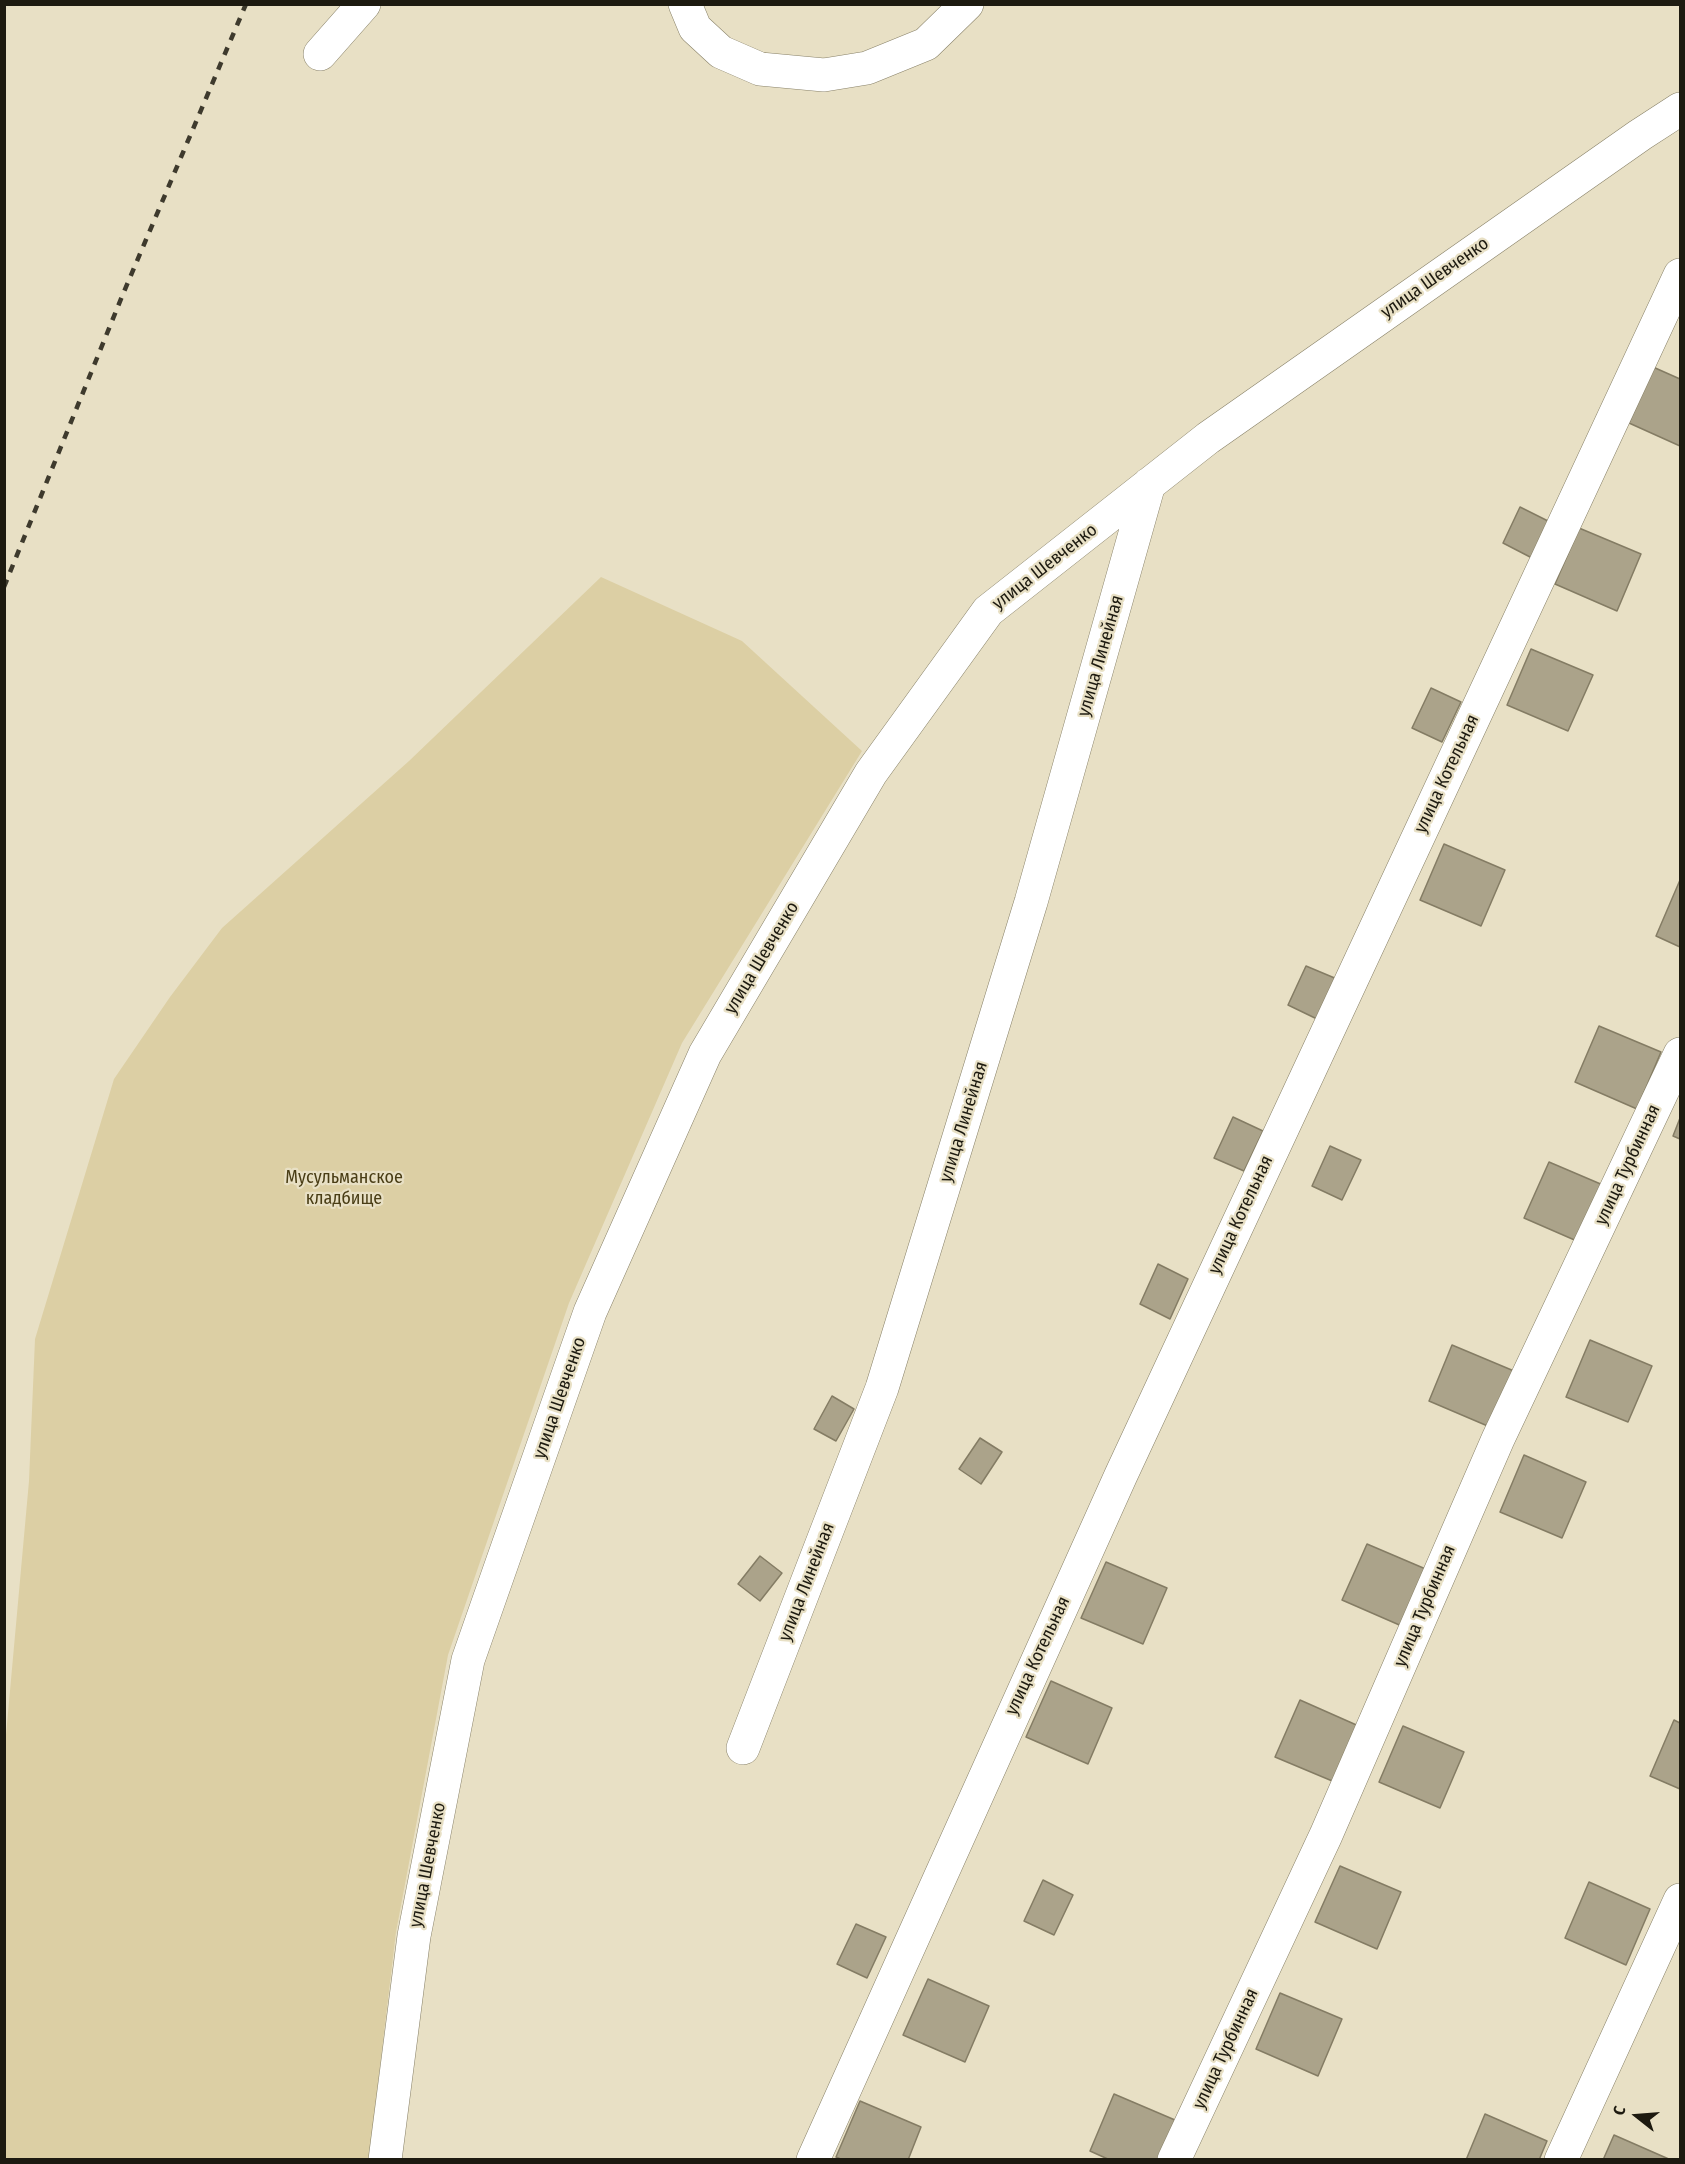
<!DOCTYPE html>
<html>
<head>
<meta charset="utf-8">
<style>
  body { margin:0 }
  #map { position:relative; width:1685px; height:2164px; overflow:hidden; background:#e8e0c5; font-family:"Fira Sans Condensed",sans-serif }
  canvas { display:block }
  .frame { position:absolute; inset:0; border:6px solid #1d1a10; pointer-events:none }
  .north { position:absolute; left:1607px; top:2086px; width:60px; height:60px; -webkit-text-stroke:4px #e8e0c5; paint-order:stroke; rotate:287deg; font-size:16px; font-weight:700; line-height:24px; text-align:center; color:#1d1a10 }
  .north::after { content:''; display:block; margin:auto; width:21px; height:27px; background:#1d1a10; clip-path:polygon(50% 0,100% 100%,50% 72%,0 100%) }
</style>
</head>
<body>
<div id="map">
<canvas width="1685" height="2164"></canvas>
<div class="frame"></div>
<div class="north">С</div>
</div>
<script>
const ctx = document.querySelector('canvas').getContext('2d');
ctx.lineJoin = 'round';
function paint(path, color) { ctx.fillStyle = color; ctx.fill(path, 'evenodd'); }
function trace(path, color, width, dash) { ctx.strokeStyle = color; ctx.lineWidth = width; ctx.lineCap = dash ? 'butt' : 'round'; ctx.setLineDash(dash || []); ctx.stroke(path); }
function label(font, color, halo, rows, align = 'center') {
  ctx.font = font + ' "Fira Sans Condensed",sans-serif'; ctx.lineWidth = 4.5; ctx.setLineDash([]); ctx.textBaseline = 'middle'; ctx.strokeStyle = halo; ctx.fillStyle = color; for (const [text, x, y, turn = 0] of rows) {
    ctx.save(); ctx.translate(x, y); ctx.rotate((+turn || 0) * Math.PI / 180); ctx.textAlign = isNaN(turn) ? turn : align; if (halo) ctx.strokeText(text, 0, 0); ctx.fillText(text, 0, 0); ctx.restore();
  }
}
const green = new Path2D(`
  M601 577 742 641 862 751 682 1043 569 1303 448 1655 396 1932 369 2159 5 2160 4 1757 29 1481 35 1339 114 1079 170 997 222 928 409 761Z`);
const building = new Path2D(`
  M1653 367 1680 379V446L1629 423Z
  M1520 507 1550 522 1532 558 1503 543Z
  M1579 528 1641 554 1617 611 1555 584Z
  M1531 649 1593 675 1568 731 1507 705Z
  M1431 688 1461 702 1442 742 1412 728Z
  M1444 844 1505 870 1481 926 1420 900Z
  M1680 880V947L1656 936Z
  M1306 966 1337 979 1317 1019 1288 1005Z
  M1599 1026 1661 1052 1637 1109 1575 1082Z
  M1233 1117 1263 1131 1244 1171 1214 1158Z
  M1680 1118V1139L1673 1136Z
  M1330 1146 1361 1160 1342 1200 1312 1186Z
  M1549 1162 1610 1188 1586 1245 1524 1218Z
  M1158 1264 1188 1279 1170 1319 1140 1304Z
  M1590 1340 1652 1366 1628 1422 1566 1397Z
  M1452 1345 1514 1371 1490 1427 1429 1401Z
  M832 1396 854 1409 836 1441 814 1429Z
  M980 1438 1002 1452 981 1484 959 1469Z
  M1524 1455 1586 1482 1562 1538 1500 1512Z
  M1367 1544 1428 1570 1404 1627 1342 1600Z
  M760 1556 782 1573 760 1601 738 1584Z
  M1106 1562 1167 1588 1143 1644 1081 1618Z
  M1051 1681 1112 1708 1088 1764 1026 1737Z
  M1300 1700 1361 1727 1337 1783 1275 1757Z
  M1674 1720 1680 1723V1789L1650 1776Z
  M1403 1726 1464 1752 1440 1808 1379 1782Z
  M1340 1866 1401 1892 1377 1949 1315 1922Z
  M1043 1880 1073 1895 1054 1935 1024 1921Z
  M1589 1882 1650 1909 1626 1965 1565 1938Z
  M856 1924 886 1937 867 1978 837 1964Z
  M928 1979 989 2006 965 2062 903 2035Z
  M1280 1993 1342 2019 1318 2076 1256 2049Z
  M1114 2094 1175 2120 1159 2160H1110L1090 2151Z
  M860 2101 921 2127 908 2160H843L836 2157Z
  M1485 2114 1547 2141 1539 2160H1466Z
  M1614 2135 1671 2160H1603Z`);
const minor = new Path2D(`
  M685 4 695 28 721 52 760 69 824 75 867 68 926 44 967 4
  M320 54 364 4
  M743 1748 882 1388 1031 902 1149 484
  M385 2160 414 1936 468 1660 590 1312 705 1054 871 773 988 611 1208 438 1640 135 1680 109
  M813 2160 1121 1475 1680 275
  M1174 2160 1326 1835 1498 1439 1680 1054
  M1561 2160 1680 1900`);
const rail = new Path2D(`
  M4 587 123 294 246 4`);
const streetNames = [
  ["улица Шевченко",1435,278,-35],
  ["улица Шевченко",1045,567,-38],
  ["улица Линейная",1101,656,-74],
  ["улица Котельная",1447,774,-65],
  ["улица Шевченко",762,958,-59],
  ["улица Линейная",964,1122,-73],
  ["улица Турбинная",1628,1165,-65],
  ["улица Котельная",1241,1215,-65],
  ["улица Шевченко",560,1398,-71],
  ["улица Линейная",807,1582,-69],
  ["улица Турбинная",1425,1606,-67],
  ["улица Котельная",1038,1656,-65],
  ["улица Шевченко",428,1865,-79],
  ["улица Турбинная",1226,2049,-65]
];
const parkNames = [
  ["Мусульманское",344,1178],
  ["кладбище",344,1199]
];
paint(green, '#dccfa4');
paint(building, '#aba38a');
trace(building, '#847c64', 1.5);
trace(minor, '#888168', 34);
trace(minor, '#fff', 33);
trace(rail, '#3e3a2d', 4.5, [8, 8]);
label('18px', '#1d1a10', '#e8e0c5', streetNames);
label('18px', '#493d15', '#e8e0c5', parkNames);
</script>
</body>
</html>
